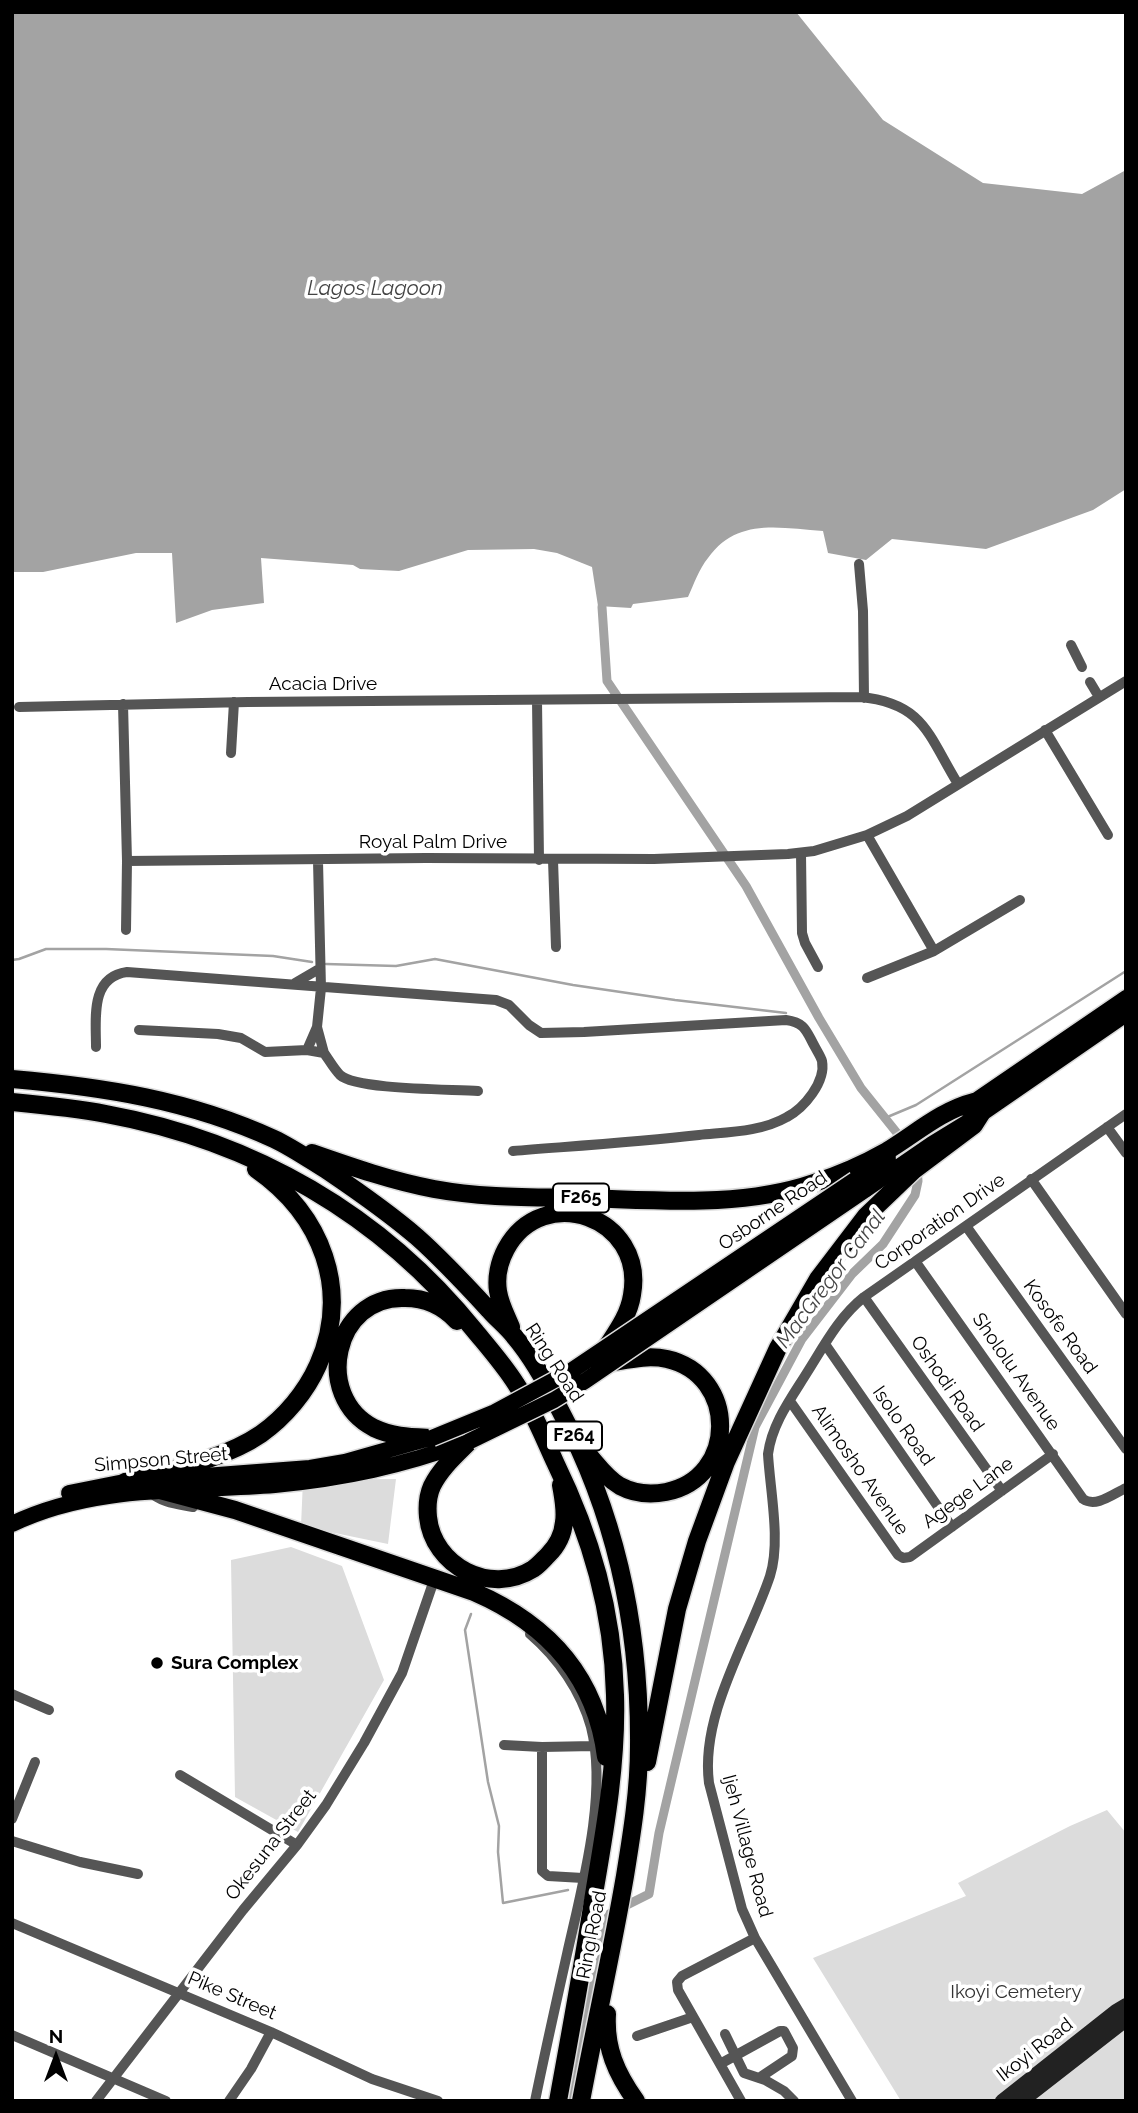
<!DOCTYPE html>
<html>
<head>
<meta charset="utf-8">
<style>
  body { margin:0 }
  #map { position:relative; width:1138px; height:2113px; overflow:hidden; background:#fff; font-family:Raleway,sans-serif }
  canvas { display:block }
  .frame { position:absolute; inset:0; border:14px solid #000; pointer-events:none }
  .north { position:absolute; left:21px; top:2022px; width:70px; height:70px; -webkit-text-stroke:5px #fff; paint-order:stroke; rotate:0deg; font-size:19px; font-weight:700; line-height:28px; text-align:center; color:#000 }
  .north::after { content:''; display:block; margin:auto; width:24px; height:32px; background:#000; clip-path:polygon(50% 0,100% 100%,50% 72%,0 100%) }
</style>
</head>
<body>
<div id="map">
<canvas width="1138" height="2113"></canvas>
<div class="frame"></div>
<div class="north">N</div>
</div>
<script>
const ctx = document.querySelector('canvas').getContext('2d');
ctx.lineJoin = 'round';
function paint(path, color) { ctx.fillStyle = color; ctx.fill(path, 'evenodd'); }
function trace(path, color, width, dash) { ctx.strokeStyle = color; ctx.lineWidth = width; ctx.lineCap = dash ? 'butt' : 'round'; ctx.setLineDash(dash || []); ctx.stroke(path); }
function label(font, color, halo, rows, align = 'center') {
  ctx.font = font + ' Raleway,sans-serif'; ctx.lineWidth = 7; ctx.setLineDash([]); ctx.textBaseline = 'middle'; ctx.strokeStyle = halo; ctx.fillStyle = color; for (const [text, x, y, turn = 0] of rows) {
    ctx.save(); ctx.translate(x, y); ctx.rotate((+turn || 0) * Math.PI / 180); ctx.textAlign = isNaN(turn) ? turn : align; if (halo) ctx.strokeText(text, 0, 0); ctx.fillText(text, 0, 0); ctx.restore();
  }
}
const green = new Path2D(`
  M396 1479 388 1544 301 1526 303 1480Z
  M291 1547 342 1566 384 1680 298 1832 235 1797 231 1560Z
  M1107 1810 1126 1833V2101H901L813 1958 966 1896 958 1883 1070 1826Z`);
const water = new Path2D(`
  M12 12H796L883 120 983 183 1082 194 1126 170V489L1093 510 986 549 892 539 866 560 828 553 823 531C780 528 737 517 708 558 699 569 694 584 688 597L633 604 631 608 598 606 592 567 557 553 534 549 468 550 399 571 360 569 353 565 261 558 264 603 212 610 176 623 172 553H136L43 572H12Z`);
const stream = new Path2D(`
  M12 960 19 959 46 949H106L273 956 312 962
  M326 964 396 966 435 959 573 985 675 1000 786 1013
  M885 1118 916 1105 1126 971
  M471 1614 465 1630 488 1782 499 1826 498 1852 503 1903 568 1890
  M599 1909 605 1916`);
const canal = new Path2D(`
  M602 607 607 681 746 886 819 1018 861 1088 905 1143
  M570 2101 605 1916 649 1894 659 1833 755 1427 802 1339 852 1274 883 1244 915 1195 918 1181 917 1167`);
const street = new Path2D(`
  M859 564 863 611 864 698
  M1071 645 1082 667
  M1090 682 1099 697
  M537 700 539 860
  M123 704 127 861 126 930
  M19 707 248 702 860 697C924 703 928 735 958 784
  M1045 730 1108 835
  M231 753 234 702
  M867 835 934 951
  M801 853 802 933 805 943 818 967
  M553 860 556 947
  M127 861 426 858 654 859 788 854 814 851 867 835 907 816 1126 681
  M318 861 321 988 317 1027 324 1053
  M867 978 934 951 1020 900
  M295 983 319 969
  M139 1030 218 1034 241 1038 265 1052 307 1050 324 1053C329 1060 334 1069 340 1075 356 1090 452 1089 478 1091
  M96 1047C96 1018 90 977 127 972L496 1000 509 1005 529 1025 541 1033 584 1032 786 1020C806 1023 806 1031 815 1047 817 1051 821 1057 822 1061 826 1082 804 1108 787 1117 761 1132 728 1132 699 1135 637 1142 575 1146 513 1151
  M307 1050 317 1027
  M1107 1127 1126 1153
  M1031 1179 1126 1314
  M966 1226 1126 1449
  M915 1261 1083 1499C1096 1508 1113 1494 1126 1488
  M864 1297 1002 1491
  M825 1344 952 1527
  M790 1401 898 1555 903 1558 910 1557 1053 1454
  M149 1491C161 1503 177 1504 193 1507
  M530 1634C558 1658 581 1691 591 1727 608 1794 582 1887 567 1954 556 2003 545 2052 535 2101
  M12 1694 49 1710
  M504 1745 542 1747 594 1746
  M542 1747V1871L548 1876 583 1878
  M180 1775 297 1845
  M12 1819 35 1762
  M12 1841 80 1862 138 1874
  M12 1923 271 2032 372 2079 438 2101
  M725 2034 744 2073 765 2080 784 2091 794 2101
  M12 2035 166 2101
  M637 2036 693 2017
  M720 2064 780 2031H784L793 2048 792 2056 759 2078
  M96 2101 243 1910 297 1845 326 1805 364 1743 402 1673 432 1586
  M229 2101 251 2069 271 2032
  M741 2101 678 1990 677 1982 682 1976 755 1938
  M852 2101 755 1938 747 1920 742 1909 709 1783C700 1714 749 1639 770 1576 781 1542 770 1490 768 1454 772 1423 792 1397 808 1371 825 1344 839 1317 864 1297L1126 1114`);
const secondary = new Path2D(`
  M1002 2101 1116 2011 1126 2005
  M1022 2101 1126 2020`);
const primary = new Path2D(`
  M965 1108 1126 998
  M855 1180 888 1158
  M865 1190 932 1144 981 1114 1126 1014
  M152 1480 310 1468 345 1462 426 1439
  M69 1493 119 1483
  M12 1524C95 1484 187 1492 275 1485 346 1478 401 1466 468 1442`);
const highway = new Path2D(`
  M12 1079C104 1087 189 1100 274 1139 293 1148 310 1160 328 1171 359 1192 388 1212 417 1237 443 1260 466 1285 490 1311 497 1319 507 1327 514 1336 533 1358 548 1386 561 1412 616 1515 640 1630 639 1746 639 1790 632 1833 625 1876 612 1952 595 2026 581 2101
  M12 1102C44 1105 75 1108 106 1114 253 1141 381 1214 475 1331 489 1348 504 1365 516 1384 532 1408 543 1436 555 1462 591 1536 613 1611 615 1695 617 1760 606 1824 595 1888 584 1959 571 2030 558 2101
  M312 1153C352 1167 392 1181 434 1189 483 1198 533 1197 582 1198 659 1200 741 1208 814 1183 839 1175 864 1164 887 1151 915 1134 942 1110 974 1102
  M511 1327C506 1315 500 1304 498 1291 496 1278 499 1262 506 1249 543 1181 646 1217 632 1295 629 1315 617 1331 606 1348
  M432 1438C412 1437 393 1437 374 1428 312 1396 334 1295 405 1298 425 1298 443 1306 457 1321
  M470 1441C456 1455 441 1468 432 1486 428 1495 427 1507 428 1517 433 1566 490 1596 533 1569 539 1565 543 1560 548 1555 557 1546 563 1534 564 1522 566 1510 563 1497 561 1485
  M586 1452C597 1464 606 1478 620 1486 635 1494 650 1495 666 1492 738 1478 738 1375 667 1359 649 1355 631 1359 614 1362
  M125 1482C169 1470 223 1460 261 1434 285 1417 306 1392 318 1365 351 1290 322 1215 256 1169
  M160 1490 235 1510 474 1592C548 1624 596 1676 606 1757
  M647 1762 677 1609 697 1541 726 1462 778 1348 818 1279 866 1216 914 1170 974 1125 981 1114
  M607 2014C605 2048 616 2073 636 2101`);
const primaryBridge = new Path2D(`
  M432 1438 493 1413 571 1371 855 1180
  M470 1441 554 1400 585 1381 865 1190`);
const markers = [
  [157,1663,7,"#000"]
];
const shields = [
  [581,1198,56],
  [574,1436,56]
];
const shieldNames = [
  ["F265",581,1198],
  ["F264",574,1436]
];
const streetNames = [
  ["Acacia Drive",323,684],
  ["Royal Palm Drive",433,842],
  ["Osborne Road",773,1211,-34],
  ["Corporation Drive",940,1222,-35],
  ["Kosofe Road",1060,1327,54],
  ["Ring Road",554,1363,57],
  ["Shololu Avenue",1016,1372,55],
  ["Oshodi Road",947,1384,55],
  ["Isolo Road",903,1426,55],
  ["Simpson Street",161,1460,-5],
  ["Alimosho Avenue",860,1470,55],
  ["Agege Lane",968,1493,-36],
  ["Okesuna Street",271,1845,-52],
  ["Ijeh Village Road",747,1846,75],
  ["Ring Road",592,1935,-79],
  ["Pike Street",232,1996,23],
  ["Ikoyi Road",1035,2050,-38]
];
const poiNames = [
  ["Sura Complex",171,1663]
];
const parkNames = [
  ["Ikoyi Cemetery",1016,1992]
];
const waterNames = [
  ["Lagos Lagoon",375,289],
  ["MacGregor Canal",831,1279,-53]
];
paint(green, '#dcdcdc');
paint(water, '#a3a3a3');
trace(stream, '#a3a3a3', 2.5);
trace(canal, '#a3a3a3', 9);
trace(primary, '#dbdbdb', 19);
trace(highway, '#dbdbdb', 21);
trace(street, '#555', 10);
trace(secondary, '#222', 14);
trace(primary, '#000', 16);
trace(highway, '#000', 18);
trace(primaryBridge, '#dbdbdb', 19, []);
trace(primaryBridge, '#000', 16);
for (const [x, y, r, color] of markers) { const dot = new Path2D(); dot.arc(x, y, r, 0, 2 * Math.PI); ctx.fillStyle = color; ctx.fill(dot); trace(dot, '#fff', 2.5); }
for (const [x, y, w] of shields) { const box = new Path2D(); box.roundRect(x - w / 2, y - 14.5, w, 29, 5); ctx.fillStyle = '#fff'; ctx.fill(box); trace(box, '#000', 2); }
label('bold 18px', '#000', null, shieldNames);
label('19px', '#000', '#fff', streetNames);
label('bold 19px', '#000', '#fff', poiNames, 'left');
label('19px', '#333', '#fff', parkNames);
label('italic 21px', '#444', '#fff', waterNames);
</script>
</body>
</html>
